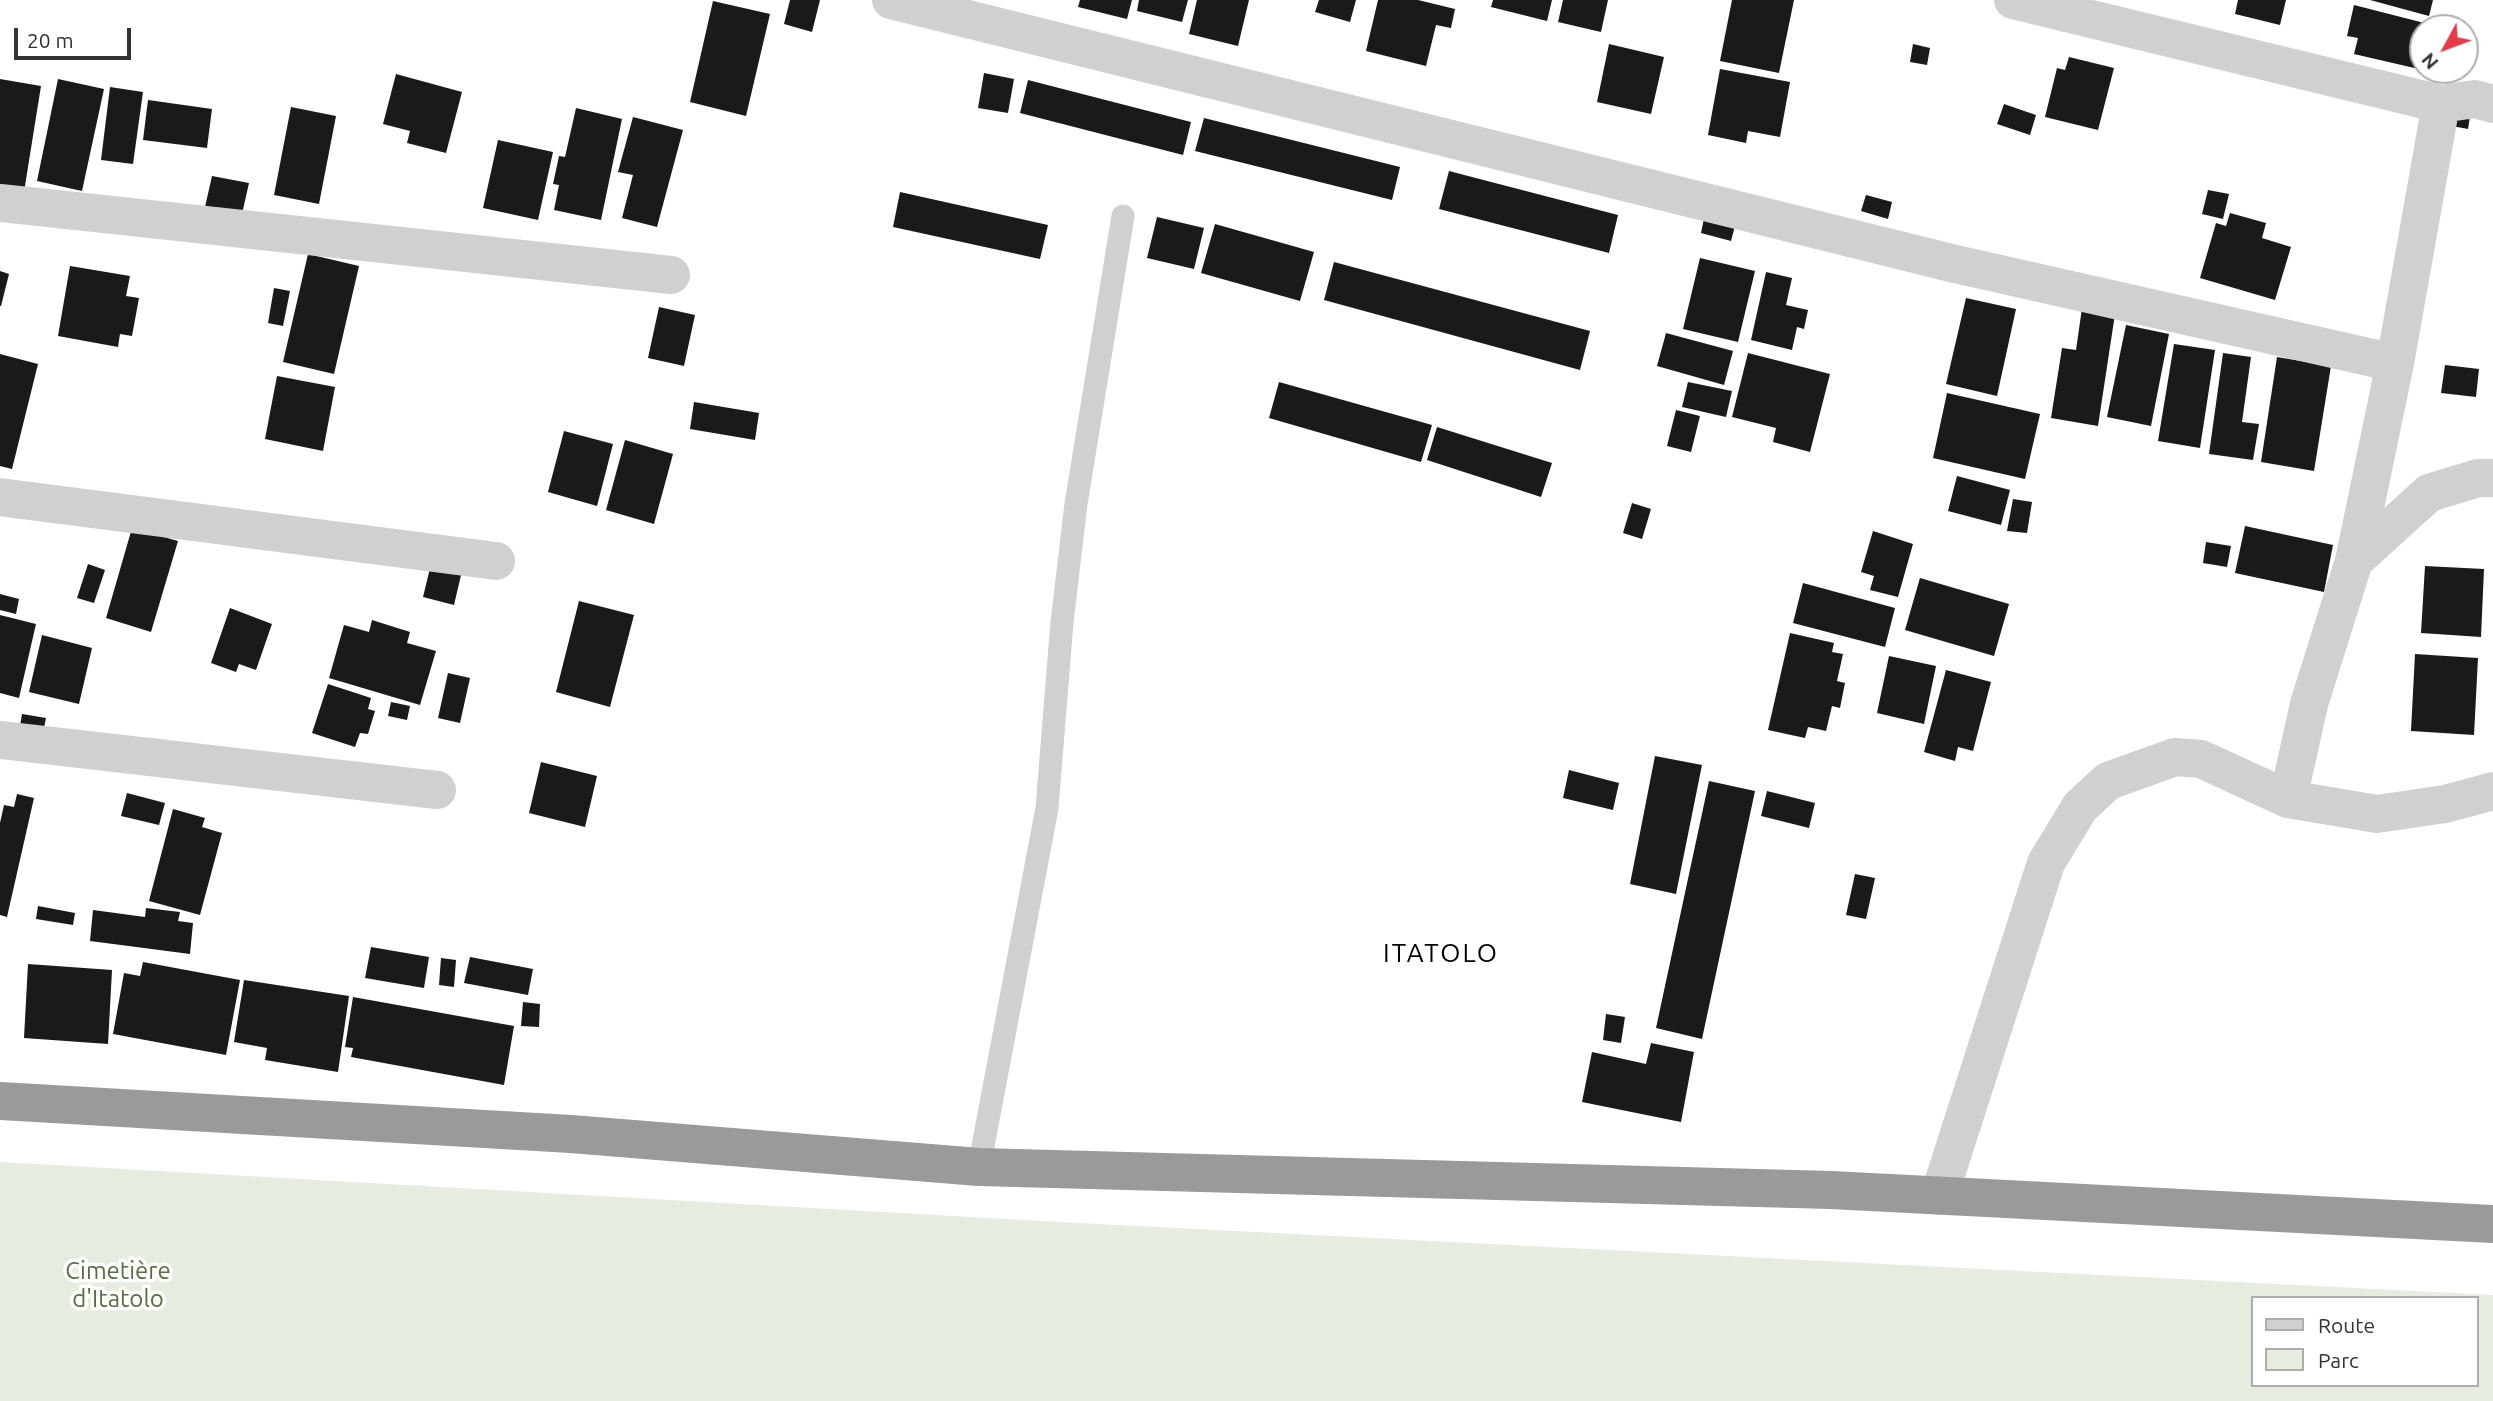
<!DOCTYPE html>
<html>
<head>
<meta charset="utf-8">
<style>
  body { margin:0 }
  #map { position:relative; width:2493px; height:1401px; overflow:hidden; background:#fff; font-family:Ubuntu,sans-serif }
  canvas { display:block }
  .legend { position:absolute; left:2251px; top:1296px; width:228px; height:91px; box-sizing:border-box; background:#fff; border:2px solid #adadad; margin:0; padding:9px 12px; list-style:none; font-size:21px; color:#333 }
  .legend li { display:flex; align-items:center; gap:14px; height:35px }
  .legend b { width:35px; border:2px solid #adadad }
  .north { position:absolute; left:2409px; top:14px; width:70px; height:70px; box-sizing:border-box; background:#fff; border:2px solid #adadad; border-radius:50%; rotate:229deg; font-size:19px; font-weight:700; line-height:28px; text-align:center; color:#333 }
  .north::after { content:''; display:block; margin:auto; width:24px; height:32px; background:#e63946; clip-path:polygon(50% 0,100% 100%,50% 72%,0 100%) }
  .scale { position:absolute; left:14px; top:28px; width:117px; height:32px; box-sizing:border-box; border:4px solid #333; border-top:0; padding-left:9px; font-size:21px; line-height:24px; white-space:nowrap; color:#333; -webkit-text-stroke:5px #fff; paint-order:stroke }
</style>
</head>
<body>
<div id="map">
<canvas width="2493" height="1401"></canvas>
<ul class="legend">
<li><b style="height:9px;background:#d0d0d0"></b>Route</li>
<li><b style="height:19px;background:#e6ecdf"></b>Parc</li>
</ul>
<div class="north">N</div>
<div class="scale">20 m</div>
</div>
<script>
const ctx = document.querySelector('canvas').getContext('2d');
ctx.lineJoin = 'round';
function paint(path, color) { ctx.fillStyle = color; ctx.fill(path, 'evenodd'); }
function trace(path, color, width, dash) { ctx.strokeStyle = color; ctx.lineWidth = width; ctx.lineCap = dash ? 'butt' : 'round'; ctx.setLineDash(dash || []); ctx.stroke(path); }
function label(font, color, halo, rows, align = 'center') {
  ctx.font = font + ' Ubuntu,sans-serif'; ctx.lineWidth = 7; ctx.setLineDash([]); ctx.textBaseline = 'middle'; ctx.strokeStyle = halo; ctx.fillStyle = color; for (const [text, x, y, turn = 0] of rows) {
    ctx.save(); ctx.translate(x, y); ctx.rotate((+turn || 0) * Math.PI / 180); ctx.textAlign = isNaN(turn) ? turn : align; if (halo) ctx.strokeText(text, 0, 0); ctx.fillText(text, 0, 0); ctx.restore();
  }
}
const green = new Path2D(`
  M0 1162 1059 1222 2493 1295V1401H0ZM2253 1298H2477V1385H2253Z`);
const building = new Path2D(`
  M790 0H820L812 32 784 24Z
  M1080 0H1132L1127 19 1078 7Z
  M1139 0H1188L1182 22 1137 11Z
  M1197 0H1249L1238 46 1189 34Z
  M1319 0H1356L1350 22 1315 12Z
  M1378 0H1418L1455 9 1451 28 1436 25 1426 66 1366 51Z
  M1493 0H1552L1547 21 1491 7Z
  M1563 0H1608L1601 32 1558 22Z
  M1732 0H1794L1779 73 1720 61Z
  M2238 0H2286L2280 25 2235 14Z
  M2370 0H2433L2429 16Z
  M713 1 770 14 746 116 690 102Z
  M2354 5 2440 27 2423 28V70L2354 54 2358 38 2347 36Z
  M1609 44 1664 57 1651 114 1597 102Z
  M1913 44 1930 48 1927 65 1910 62Z
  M2069 57 2114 68 2098 130 2045 117 2057 68 2065 70Z
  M1720 69 1790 82 1780 137 1748 131 1746 143 1708 135Z
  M984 73 1014 79 1008 113 978 108Z
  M396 74 462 92 446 153 407 143 410 131 383 124Z
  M0 79 41 86 24 192 0 188Z
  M58 79 104 89 82 191 37 181Z
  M1028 80 1191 122 1183 155 1020 113Z
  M110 87 143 92 133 164 101 160Z
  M148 100 212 109 207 148 143 140Z
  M2004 104 2036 115 2030 135 1997 124Z
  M291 107 336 116 319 204 274 195Z
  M2455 107 2471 110 2468 129 2452 126Z
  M576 108 622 119 601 220 554 210 559 185 553 184 559 156 565 157Z
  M633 117 683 130 657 227 622 218 633 175 618 172Z
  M1204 118 1400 167 1392 200 1195 151Z
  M498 140 553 152 538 220 483 208Z
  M1449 171 1618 215 1609 253 1439 209Z
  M212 176 249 183 242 214 205 207Z
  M2208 190 2229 194 2223 219 2202 214Z
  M900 192 1048 225 1040 259 893 227Z
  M1866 195 1892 202 1888 219 1861 211Z
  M2230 213 2266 223 2262 238 2291 247 2275 300 2200 278 2216 223 2226 226Z
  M1705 214 1736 222 1731 241 1701 233Z
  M1157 217 1204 228 1194 269 1147 258Z
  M1215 224 1314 252 1300 301 1201 273Z
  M308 254 359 266 334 374 283 362Z
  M1700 258 1755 271 1738 342 1683 329Z
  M1334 262 1590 331 1580 370 1324 300Z
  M70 266 130 276 126 296 139 298 132 336 120 334 118 347 58 336Z
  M0 271 9 274 1 306H0Z
  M1766 272 1792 278 1786 305 1808 310 1804 329 1797 327 1792 350 1751 340Z
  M274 288 290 291 283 326 268 323Z
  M1966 298 2016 309 1997 396 1946 384Z
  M659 307 695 315 684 366 648 358Z
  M2082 308 2115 314 2098 426 2051 418 2062 348 2076 350Z
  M2126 325 2169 334 2151 426 2107 417Z
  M1666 333 1733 351 1724 385 1657 366Z
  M2174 344 2215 350 2200 448 2158 441Z
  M1748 353 1830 374 1810 452 1773 442 1776 428 1732 417Z
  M2223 353 2251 357 2242 422 2259 424 2253 460 2209 454Z
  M0 354 38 364 12 469 0 466Z
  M2277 357 2331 366 2314 471 2261 462Z
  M2445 365 2479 369 2476 397 2441 393Z
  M277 376 335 387 323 451 265 439Z
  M1279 382 1432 425 1421 462 1269 418Z
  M1688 382 1732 391 1726 417 1682 407Z
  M1947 393 2040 414 2025 479 1933 458Z
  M694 402 759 413 755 440 690 429Z
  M1676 410 1700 416 1691 452 1667 446Z
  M1437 427 1552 463 1541 497 1427 460Z
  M564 431 613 444 597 506 548 492Z
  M625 440 673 454 654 524 606 510Z
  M1957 476 2010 490 2001 525 1948 511Z
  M2013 499 2032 502 2027 533 2007 531Z
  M1632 503 1651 509 1642 539 1623 533Z
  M2245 526 2333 545 2324 592 2235 573Z
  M132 528 178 541 151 632 106 618Z
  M1873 531 1913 544 1898 597 1870 590 1874 576 1861 572Z
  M2206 542 2231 546 2227 567 2203 563Z
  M88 564 105 570 94 603 77 598Z
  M431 564 462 571 454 605 423 597Z
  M2425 566 2484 569 2481 637 2421 633Z
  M1920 578 2009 604 1994 656 1905 630Z
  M1803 583 1895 608 1885 647 1793 623Z
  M0 594 19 599 16 614 0 610Z
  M579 601 634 615 610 707 556 692Z
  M230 608 272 624 256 670 239 664 236 672 211 663Z
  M0 615 36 624 19 698 0 693Z
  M372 620 410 632 407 643 436 651 420 705 329 678 344 625 369 632Z
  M1790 633 1834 643 1832 652 1843 654 1837 681 1845 683 1840 708 1832 706 1826 731 1808 727 1805 738 1768 730Z
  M42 635 92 648 79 704 29 692Z
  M2415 654 2478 658 2474 735 2411 731Z
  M1889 656 1936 666 1924 724 1877 713Z
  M1946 670 1991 682 1973 751 1958 747 1955 761 1924 752Z
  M448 673 470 678 460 723 438 718Z
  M328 684 371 698 368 709 375 711 368 734 360 733 355 747 312 733Z
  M391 702 410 706 407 720 388 716Z
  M22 714 46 718 41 742 18 738Z
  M1655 756 1702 765 1676 894 1630 884Z
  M541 762 597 776 585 827 529 813Z
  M1569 770 1619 783 1613 810 1563 798Z
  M1709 781 1755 791 1702 1039 1656 1028Z
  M1767 791 1815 803 1809 828 1761 816Z
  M127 793 165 803 159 825 121 816Z
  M17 794 34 798 7 917 0 915V823L4 805 14 807Z
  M173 809 205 818 202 827 222 833 200 915 149 901Z
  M1855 874 1875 878 1866 919 1846 915Z
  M38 906 75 913 73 925 36 919Z
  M146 908 180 912 178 921 193 923 190 954 90 941 93 910 145 917Z
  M371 947 429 957 424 988 365 978Z
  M470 957 533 969 528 995 464 983Z
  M441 958 456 960 454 987 439 985Z
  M143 962 240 980 226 1055 113 1034 124 973 140 976Z
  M28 964 112 970 108 1044 24 1038Z
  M244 980 349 996 338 1072 265 1060 267 1048 234 1042Z
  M353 997 514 1026 504 1085 351 1057 353 1048 345 1047Z
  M523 1002 540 1004 539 1027 521 1026Z
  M1606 1014 1625 1017 1621 1043 1603 1040Z
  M1651 1043 1694 1052 1681 1122 1582 1102 1592 1052 1646 1064Z`);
const lane = new Path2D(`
  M979 1167 1047 808 1062 622 1076 504 1123 216`);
const street = new Path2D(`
  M891 0 1951 263 2395 363
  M2013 0 2441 104 2475 99 2493 104
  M0 203 671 275
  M0 497 496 561
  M2354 561 2429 493 2478 478H2493
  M0 740 437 790
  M2288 799 2309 704 2354 561 2395 363 2441 104
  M1939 1196 2046 863 2080 807 2108 781 2175 757 2201 759 2288 799 2377 814 2445 804 2493 791`);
const highway = new Path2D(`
  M0 1101 571 1134 979 1167 1831 1190 2493 1224`);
const parkNames = [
  ["Cimetière",118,1271],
  ["d'Itatolo",118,1299]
];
const neighbourhoodNames = [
  ["ITATOLO",1441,953]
];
paint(green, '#e6ecdf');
paint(building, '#1a1a1a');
trace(lane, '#d0d0d0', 23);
trace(street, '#d0d0d0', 38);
trace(highway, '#9a9a9a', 38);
label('24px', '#56703f', '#fff', parkNames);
ctx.letterSpacing = '2px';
label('26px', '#000', '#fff', neighbourhoodNames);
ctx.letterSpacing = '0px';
</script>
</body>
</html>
